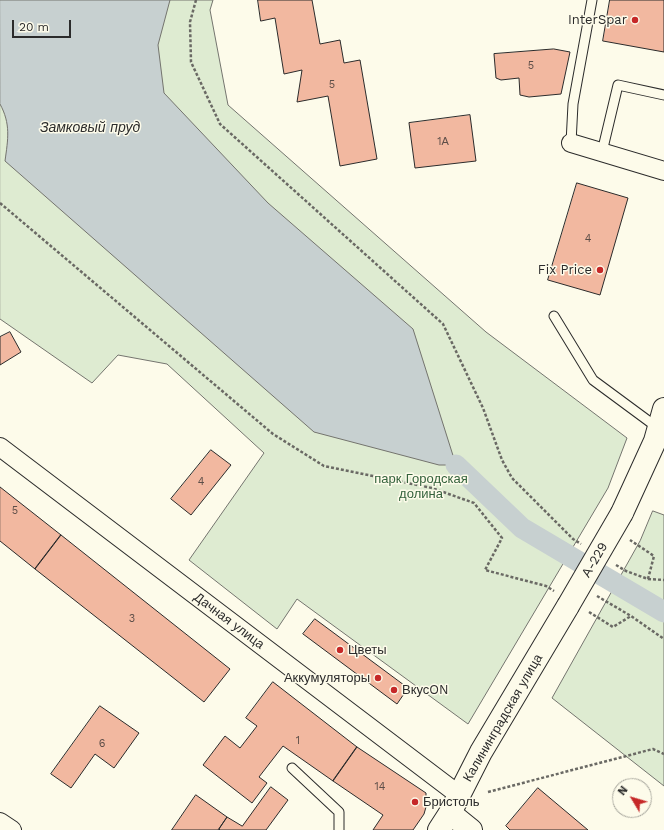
<!DOCTYPE html>
<html>
<head>
<meta charset="utf-8">
<style>
  body { margin:0 }
  #map { position:relative; width:664px; height:830px; overflow:hidden; background:#fdfbea; font-family:"Work Sans",sans-serif }
  canvas { display:block }
  .north { position:absolute; left:612px; top:778px; width:40px; height:40px; box-sizing:border-box; background:#fdfbea; border:1px solid #a9a89e; border-radius:50%; rotate:308deg; font-size:11px; font-weight:700; line-height:16px; text-align:center; color:#2b2b2b }
  .north::after { content:''; display:block; margin:auto; width:14px; height:18px; background:#c62828; clip-path:polygon(50% 0,100% 100%,50% 72%,0 100%) }
  .scale { position:absolute; left:12px; top:20px; width:59px; height:18px; box-sizing:border-box; border:2px solid #2b2b2b; border-top:0; padding-left:5px; font-size:12px; line-height:14px; white-space:nowrap; color:#2b2b2b; -webkit-text-stroke:3px #fdfbea; paint-order:stroke }
</style>
</head>
<body>
<div id="map">
<canvas width="664" height="830"></canvas>
<div class="north">N</div>
<div class="scale">20 m</div>
</div>
<script>
const ctx = document.querySelector('canvas').getContext('2d');
ctx.lineJoin = 'round';
function paint(path, color) { ctx.fillStyle = color; ctx.fill(path, 'evenodd'); }
function trace(path, color, width, dash) { ctx.strokeStyle = color; ctx.lineWidth = width; ctx.lineCap = dash ? 'butt' : 'round'; ctx.setLineDash(dash || []); ctx.stroke(path); }
function label(font, color, halo, rows, align = 'center') {
  ctx.font = font + ' "Work Sans",sans-serif'; ctx.lineWidth = 3; ctx.setLineDash([]); ctx.textBaseline = 'middle'; ctx.strokeStyle = halo; ctx.fillStyle = color; for (const [text, x, y, turn = 0] of rows) {
    ctx.save(); ctx.translate(x, y); ctx.rotate((+turn || 0) * Math.PI / 180); ctx.textAlign = isNaN(turn) ? turn : align; if (halo) ctx.strokeText(text, 0, 0); ctx.fillText(text, 0, 0); ctx.restore();
  }
}
const green = new Path2D(`
  M0 0H213L210 10 228 105 486 332 627 438 608 488 468 724 297 599 277 629 189 560 264 453 167 364 118 355 92 383 0 319Z
  M653 511 664 515V786L552 698 640 541Z`);
const water = new Path2D(`
  M0 0H170L158 45 164 93 268 203 413 329 456 465H439L314 432 5 161C8 139 11 124 0 104Z`);
const canal = new Path2D(`
  M456 465 522 528 664 612`);
const building = new Path2D(`
  M258 0H312L320 44 340 40 344 63 360 60 377 159 340 166 328 96 297 102 302 70 284 74 275 18 261 21Z
  M610 0H664V52L603 41Z
  M554 49 570 52 561 94 529 97 520 95 519 78 501 80 496 78 494 54Z
  M470 115 476 161 415 168 409 123Z
  M577 183 628 198 600 295 548 280Z
  M10 332 21 352 0 365V337Z
  M211 450 231 465 191 515 171 499Z
  M0 487 61 535 35 569 0 541Z
  M61 535 230 669 204 702 35 569Z
  M315 619 408 688 397 704 303 634Z
  M273 682 357 747 333 781 283 746 259 777 267 783 252 803 203 765 225 736 240 748 257 726 246 718Z
  M100 706 139 733 114 768 95 754 71 788 51 774Z
  M357 747 426 793V807L424 814 413 830H373L383 815 333 781Z
  M271 787 288 800 266 830H220L219 829 227 817 242 826Z
  M538 788 588 830H510L506 826Z
  M196 795 227 817 218 830H172Z`);
const path = new Path2D(`
  M196 0 190 22 191 62 220 124 443 324 483 408 502 460 512 478 573 539 581 544
  M0 203 273 434 324 466 432 488 474 503 502 538 485 570 546 586 554 591
  M616 565 626 571 648 579 654 556 630 540
  M648 579 664 580
  M597 596 631 616 664 639
  M589 612 613 627 631 616
  M488 792 653 749 664 754`);
const lane = new Path2D(`
  M571 143 573 104 592 0
  M602 152 618 85 664 95
  M554 316 593 380 658 428
  M292 768 339 812V830`);
const street = new Path2D(`
  M571 143 664 171
  M0 447 459 795
  M0 822 12 830`);
const primary = new Path2D(`
  M622 513 655 441 664 409
  M450 813 481 752 568 606`);
const highway = new Path2D(`
  M439 830 450 813 471 830`);
const primaryBridge = new Path2D(`
  M568 606 622 513`);
const markers = [
  [635,20,4,"#c62828"],
  [600,270,4,"#c62828"],
  [340,650,4,"#c62828"],
  [378,678,4,"#c62828"],
  [394,690,4,"#c62828"],
  [415,802,4,"#c62828"]
];
const numberNames = [
  ["5",531,66],
  ["5",332,85],
  ["1А",443,142],
  ["4",588,239],
  ["4",201,482],
  ["5",15,511],
  ["3",132,619],
  ["1",298,741],
  ["6",102,744],
  ["14",380,787]
];
const poiNames = [
  ["InterSpar",627,20],
  ["Fix Price",592,270],
  ["Цветы",348,650,"left"],
  ["Аккумуляторы",370,678],
  ["ВкусON",402,690,"left"],
  ["Бристоль",423,802,"left"]
];
const parkNames = [
  ["парк Городская",421,479],
  ["долина",421,494]
];
const streetNames = [
  ["А-229",595,560,-60],
  ["Дачная улица",229,621,37],
  ["Калининградская улица",503,718,-60]
];
const waterNames = [
  ["Замковый пруд",90,128]
];
paint(green, '#deebd1');
trace(green, '#74746e', 1);
paint(water, '#c7d0d0');
trace(water, '#74746e', 1);
trace(canal, '#c7d0d0', 21);
paint(building, '#f2b8a0');
trace(building, '#2b2b2b', 1);
trace(lane, '#2b2b2b', 11);
trace(street, '#2b2b2b', 20);
trace(primary, '#2b2b2b', 24);
trace(highway, '#2b2b2b', 24);
trace(path, '#6a6964', 2.5, [3, 2]);
trace(lane, '#fdfbea', 9);
trace(street, '#fdfbea', 18);
trace(primary, '#fdfbea', 22);
trace(highway, '#fdfbea', 22);
trace(primaryBridge, '#2b2b2b', 24, []);
trace(primaryBridge, '#fdfbea', 22);
for (const [x, y, r, color] of markers) { const dot = new Path2D(); dot.arc(x, y, r, 0, 2 * Math.PI); ctx.fillStyle = color; ctx.fill(dot); trace(dot, '#fdfbea', 1.5); }
label('11px', '#5d4e48', null, numberNames);
label('13px', '#2b2b2b', '#fdfbea', poiNames, 'right');
label('13px', '#34623c', '#fdfbea', parkNames);
label('13px', '#2b2b2b', '#fdfbea', streetNames);
label('italic 14px', '#2b2b2b', '#fdfbea', waterNames);
</script>
</body>
</html>
